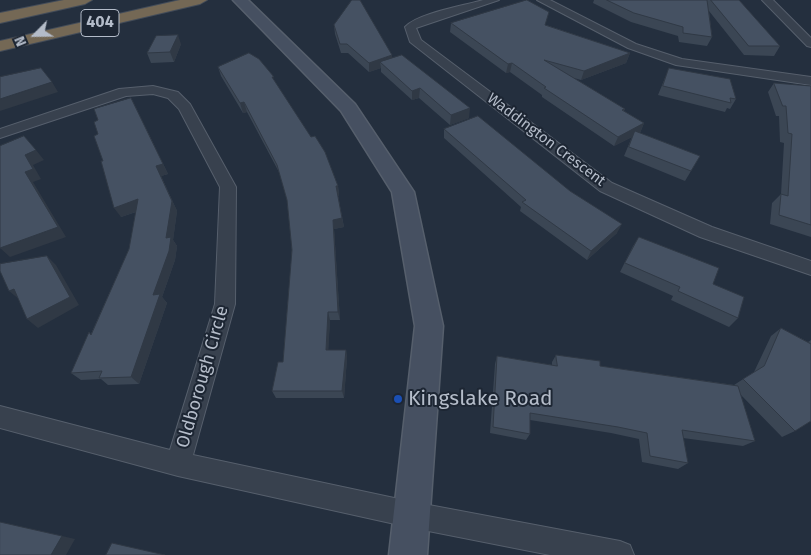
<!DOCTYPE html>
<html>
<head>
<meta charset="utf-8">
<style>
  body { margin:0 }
  #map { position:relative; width:811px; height:555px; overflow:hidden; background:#242f3e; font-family:"Fira Sans",sans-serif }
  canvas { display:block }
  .north { position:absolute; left:10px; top:10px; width:50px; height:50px; -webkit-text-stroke:4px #1d2633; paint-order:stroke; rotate:247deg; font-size:14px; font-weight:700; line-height:20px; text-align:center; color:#b4bcc9 }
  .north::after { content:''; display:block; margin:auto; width:18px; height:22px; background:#b4bcc9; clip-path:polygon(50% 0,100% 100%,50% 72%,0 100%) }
</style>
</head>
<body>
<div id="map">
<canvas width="811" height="555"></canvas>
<div class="north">N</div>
</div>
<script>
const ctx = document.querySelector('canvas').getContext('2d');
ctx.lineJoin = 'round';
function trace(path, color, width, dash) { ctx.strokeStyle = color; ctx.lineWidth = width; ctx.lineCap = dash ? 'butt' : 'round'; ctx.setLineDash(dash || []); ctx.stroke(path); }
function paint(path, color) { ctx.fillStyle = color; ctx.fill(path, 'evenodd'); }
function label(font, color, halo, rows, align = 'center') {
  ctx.font = font + ' "Fira Sans",sans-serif'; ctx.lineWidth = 4; ctx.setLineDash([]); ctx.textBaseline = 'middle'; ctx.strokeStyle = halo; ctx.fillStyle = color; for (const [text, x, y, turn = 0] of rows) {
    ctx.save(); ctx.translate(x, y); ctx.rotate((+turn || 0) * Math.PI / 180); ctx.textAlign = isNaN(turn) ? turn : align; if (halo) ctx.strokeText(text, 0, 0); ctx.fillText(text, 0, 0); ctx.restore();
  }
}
const street = new Path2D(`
  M483 0H499L416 28 421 40 612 183 712 227 811 261V275L700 237 600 191 410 42 405 27C418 13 463 6 483 0Z
  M537 0H550L636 44 682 59 811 77V85L676 65 628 48Z
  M762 0H773L811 38V47L807 46Z
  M153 86 178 92 190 104 236 187 235 304 193 455 413 502 620 541 630 545 634 555H550L413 528 178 476 0 428V406L170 450 215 304 220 187 179 109 168 98 153 94 126 96 0 138V129L119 89Z`);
const secondary = new Path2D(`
  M233 0H248L355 104 414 192 443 326 427 555H389L415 326 392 192 341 111Z`);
const highway = new Path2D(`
  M64 0H92L85 4 0 23V13Z
  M180 0H207L200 4 0 51V41Z`);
const wall = new Path2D(`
  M594 0H739L780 46 774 56 744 55 709 11 712 37 707 46 679 42 678 36 631 22 593 3Z
  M451 23 546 25 630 53 626 63 581 80 574 78 625 109 624 111 644 123 640 133 700 156 685 181 624 156 632 137 614 146 542 97V95L510 72 506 73 450 32Z
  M334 25 392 55V59L469 118 450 125 419 98 412 100 381 72V68L369 72 348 53H341L335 34Z
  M181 44 174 62 151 63 147 53Z
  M218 67 276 84 338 186 339 195 338 196 344 227 334 229 340 320H330L328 350H346L347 358 344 398H276L272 391 283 362 292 250 287 200 280 174 247 112 243 113 221 76Z
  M669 68 736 99 730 109 727 108 725 112 658 95Z
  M774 83 811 86V237L770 224 772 203 781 194 784 143 780 142 779 116H776L768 92Z
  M136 108 168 174 161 176 177 211 173 240 177 246 175 260 162 297 167 303 139 384 108 385 101 379 81 380 71 373 91 334 129 249 136 212 121 217 103 161 98 134Z
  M444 129 570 191 617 233 587 260 520 211 521 207 444 138Z
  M639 237 713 284 738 318 729 327 671 300 673 296 620 272 633 246Z
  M781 328 808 342 811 340V421L795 431 782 437 740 394 755 441 743 446 683 438 688 463 678 469 642 462 639 439 611 433 530 420V434L526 440 490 433 495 364 497 356 552 365V362L556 355 600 366 734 385 754 372 771 336Z`);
const shadedWall = new Path2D(`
  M178 35 181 44 174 62 170 52Z
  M630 53 626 63 581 80 584 71Z
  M392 55V64L380 62 381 68 369 72V63Z
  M512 63 510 72 506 73 508 64Z
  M52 82 58 92 0 111V99Z
  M420 88 419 98 412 100V91Z
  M131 98 168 174 161 176 177 211 173 240 177 246 175 260 162 297 167 303 139 384 131 377 153 295 166 238 156 166Z
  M244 102 247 112 243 113 240 103Z
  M470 108 469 118 450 125 451 115Z
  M644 123 640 133 635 131 632 137 614 146 618 137Z
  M36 150 44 160 33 165 41 179 33 182 66 237 10 257 0 248 25 172V155Z
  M336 186H338L339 195 337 196Z
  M138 199 144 209 121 217 114 208Z
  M342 218 344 227 334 229 340 320 338 312 333 220Z
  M622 224 617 233 587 260 591 251Z
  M47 256 56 265 79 305 38 328 27 319Z
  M14 289 20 300 9 291Z
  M328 312 330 320 328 358 326 350Z
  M346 350 347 358 344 398 342 391Z
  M62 536 75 539 66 555H51Z`);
const building = new Path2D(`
  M352 0H360L392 55 369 63 347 44H340L334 25Z
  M527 0 549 12 545 25 630 53 584 71 544 60 625 109 622 110 644 123 618 137 544 88 546 87 512 63 508 64 451 23Z
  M607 0H707L712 37 683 33V27L634 13Z
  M711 0H739L780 46H749Z
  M178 35 170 52 147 53 156 36Z
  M249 53 259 59 274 77H272L311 137 315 136 325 152 338 186H336L342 218 333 220 338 312H328L326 350H346L342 391H272L278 362H283L292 250 287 200 277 165 244 102 240 103 218 67Z
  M402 55 470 108 451 115 420 88 412 91 380 62Z
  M41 68 52 82 0 99V77Z
  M669 68 730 79 736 99 730 98 731 103 663 86Z
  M774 83 811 86V225L779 215 781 194 788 196 792 134 788 133 786 106H783Z
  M131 98 163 164 156 166 172 201 166 238 171 237 169 251 153 295 160 294 131 377 99 378 102 371 71 373 89 332 91 335 129 249 138 199 114 208 101 161H103L94 136 98 134 94 122 98 120 94 109Z
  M478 116 570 191 622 224 591 251 522 202 526 200 444 129Z
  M635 131 700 156 691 171 629 147Z
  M24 136 36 150 25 155 33 169 25 172 58 227 0 248V146Z
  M639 237 719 268 713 284 744 297 738 318 678 291 680 287 625 263Z
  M47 256 70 297 27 319 14 289 9 291 0 271V264Z
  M781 328 811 344V421L795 431 743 379 764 366Z
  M556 355 600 361V366L738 386 755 441 682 430 688 463 650 456 647 433 618 427 530 413V434L493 427 497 356 557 366Z
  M0 522 62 536 51 555H0Z
  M112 543 165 555H106Z`);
const markers = [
  [398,399,5,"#1a4fb4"]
];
const farStreetnames = [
  ["Waddington Crescent",546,140,37]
];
const shields = [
  [100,23,38]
];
const shieldNames = [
  ["404",100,23]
];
const streetNames = [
  ["Oldborough Circle",203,377,-74]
];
const nearPoinames = [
  ["Kingslake Road",408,399]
];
trace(street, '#565f6c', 2);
trace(secondary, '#565f6c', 3);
trace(highway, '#434c59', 2);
paint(street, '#38414e');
paint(secondary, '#465061');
paint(highway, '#746855');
paint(wall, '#3b4654');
paint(shadedWall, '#303945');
paint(building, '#455162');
trace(building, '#303945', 1);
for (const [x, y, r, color] of markers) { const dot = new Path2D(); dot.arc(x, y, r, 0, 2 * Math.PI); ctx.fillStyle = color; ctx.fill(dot); trace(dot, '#1d2633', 2); }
label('15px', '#b4bcc9', '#1d2633', farStreetnames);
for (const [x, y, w] of shields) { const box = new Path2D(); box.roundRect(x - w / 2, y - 13.5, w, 27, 4); ctx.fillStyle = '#1d2633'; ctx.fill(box); trace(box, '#b4bcc9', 1); }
label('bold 16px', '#b4bcc9', null, shieldNames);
label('18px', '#b4bcc9', '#1d2633', streetNames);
label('21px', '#b4bcc9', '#1d2633', nearPoinames, 'left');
</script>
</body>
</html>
